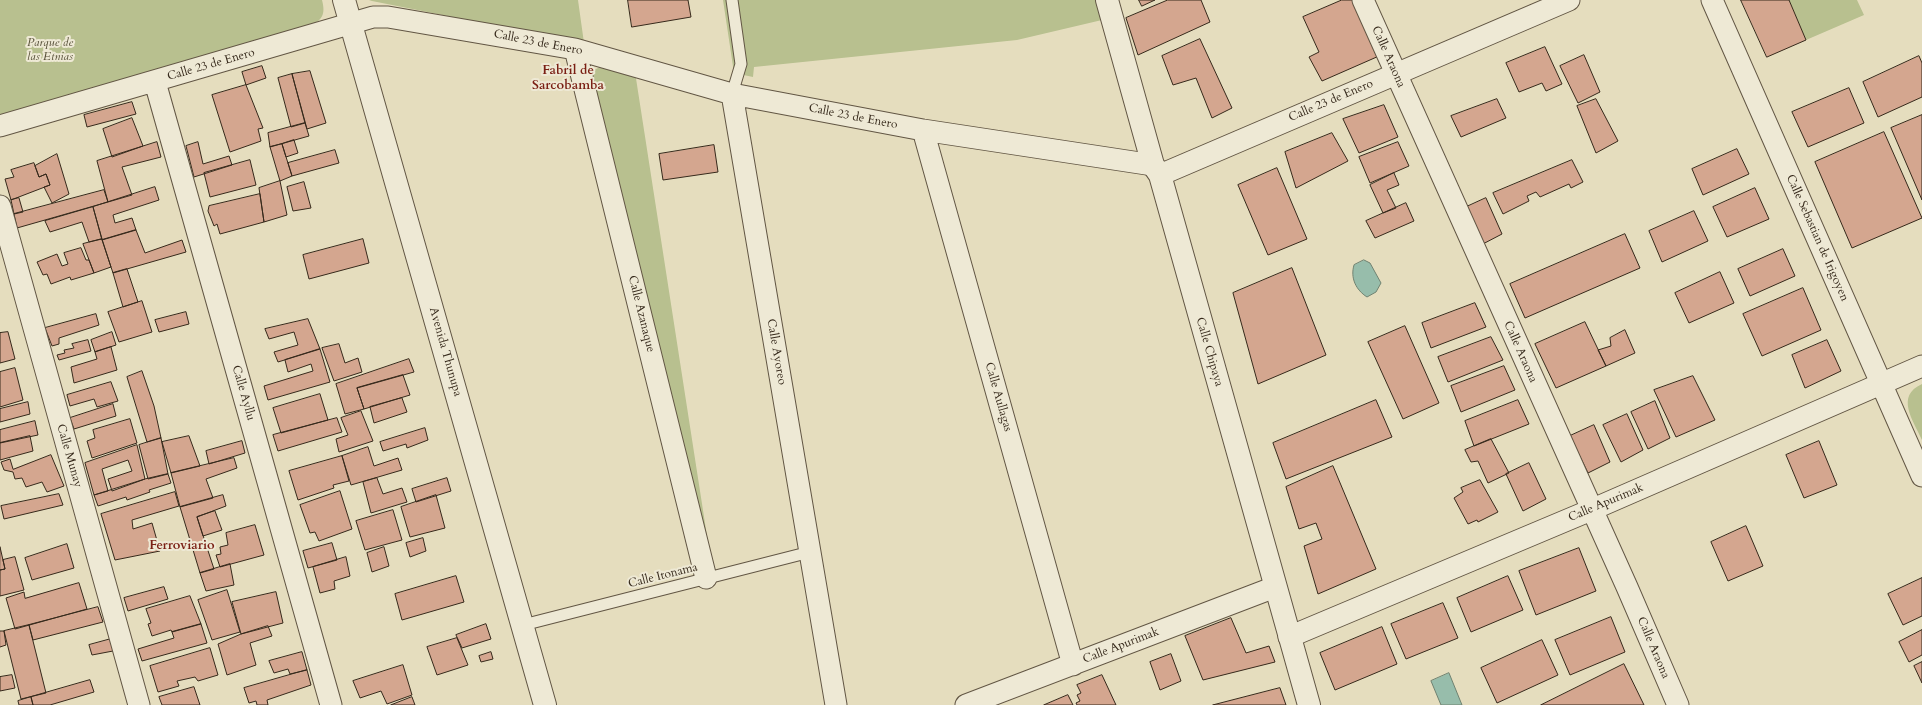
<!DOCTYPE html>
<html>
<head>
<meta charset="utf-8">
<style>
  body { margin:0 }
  canvas { display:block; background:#e5ddbe }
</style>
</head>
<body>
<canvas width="1922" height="705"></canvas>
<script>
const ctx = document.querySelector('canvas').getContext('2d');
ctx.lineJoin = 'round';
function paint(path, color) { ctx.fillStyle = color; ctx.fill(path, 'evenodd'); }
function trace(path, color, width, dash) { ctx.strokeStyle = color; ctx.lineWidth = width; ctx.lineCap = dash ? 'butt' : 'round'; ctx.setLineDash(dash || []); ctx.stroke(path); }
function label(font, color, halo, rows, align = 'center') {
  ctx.font = font + ' Cardo,serif'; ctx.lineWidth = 4; ctx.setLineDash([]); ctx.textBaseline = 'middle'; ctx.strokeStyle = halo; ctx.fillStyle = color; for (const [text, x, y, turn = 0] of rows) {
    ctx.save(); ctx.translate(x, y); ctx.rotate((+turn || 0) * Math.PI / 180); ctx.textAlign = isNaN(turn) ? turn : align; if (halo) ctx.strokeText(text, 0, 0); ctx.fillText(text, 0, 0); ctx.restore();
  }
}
const green = new Path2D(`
  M0 0H322C326 15 322 20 309 27L0 117Z
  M369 0H578L584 43 372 1Z
  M723 0H1096L1102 20 1017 40 754 67 753 77 734 73Z
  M1789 0H1857L1864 15 1806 40Z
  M602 66 635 72 709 549 592 77 594 70Z
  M1922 384V440C1913 420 1895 396 1922 384Z`);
const water = new Path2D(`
  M1364 260 1370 263 1381 283 1376 292 1367 297C1356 290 1350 278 1354 265Z
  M1449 673 1462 705H1441L1431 681Z`);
const building = new Path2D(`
  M628 0H688L691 17 632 27Z
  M1139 0H1155L1142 6Z
  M1168 0H1201L1210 22 1138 55 1126 18Z
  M1342 0H1353L1379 56 1322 81 1309 57 1319 52 1303 17Z
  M1741 0H1789L1806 40 1767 57Z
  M1200 39 1232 108 1212 118 1196 78 1173 85 1162 56Z
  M1545 47 1562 84 1546 91 1542 83 1519 92 1506 63Z
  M1584 55 1600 92 1578 103 1560 66Z
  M1919 56 1922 63V97L1878 117 1863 82Z
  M262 66 266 78 246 85 242 72Z
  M310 71 326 123 307 129 292 74Z
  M292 74 305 123 291 127 278 78Z
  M246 85 263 128 258 129 261 141 230 152 212 95Z
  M1849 88 1864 123 1808 147 1792 112Z
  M1497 99 1506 118 1461 137 1451 116Z
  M1596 99 1618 141 1596 153 1577 106Z
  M132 102 136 114 87 127 84 115Z
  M1384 105 1398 137 1359 153 1343 119Z
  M1922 115V200L1891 128Z
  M132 118 143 146 112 157 103 129Z
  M305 123 309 136 270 147 268 133Z
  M1884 132 1922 218 1852 248 1815 162Z
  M1332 133 1348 161 1296 188 1285 152Z
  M294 140 298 153 286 157 282 144Z
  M157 142 161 157 122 167 132 195 108 202 97 161Z
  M198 142 203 164 229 156 232 165 194 177 186 146Z
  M1398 142 1409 166 1370 183 1359 157Z
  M282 144 292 176 280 181 270 147Z
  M714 145 718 172 663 180 659 154Z
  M1737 149 1749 174 1703 195 1692 169Z
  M335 150 339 163 292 176 288 163Z
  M57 154 69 194 52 203 44 187 50 185 46 174 39 177 35 166Z
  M250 160 256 185 210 197 204 173Z
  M1572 160 1583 182 1571 188 1569 184 1540 197 1536 192 1527 196 1529 201 1503 214 1493 193Z
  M34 163 39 177 46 174 50 185 11 200 5 179 14 177 11 170Z
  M1277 168 1307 239 1268 255 1238 185Z
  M1394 173 1399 185 1387 190 1396 208 1383 213 1370 185Z
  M280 181 287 215 264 222 259 188Z
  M304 182 311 208 293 211 287 187Z
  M155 187 159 200 113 215 115 223 132 218 136 230 102 240 93 207Z
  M1755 188 1769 219 1727 237 1713 207Z
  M104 190 108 202 17 228 14 214Z
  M260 194 264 222 220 234 217 224 214 226 208 211 209 206Z
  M19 198 23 212 14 214 11 200Z
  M1486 198 1502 234 1479 246 1462 209Z
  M1406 203 1414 221 1375 238 1366 221Z
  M93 207 102 239 89 242 82 222 50 232 45 221Z
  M1694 211 1708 241 1662 262 1649 231Z
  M136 230 145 253 182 240 186 252 113 273 102 240Z
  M1625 234 1640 268 1525 318 1510 284Z
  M102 239 111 267 94 273 83 244Z
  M363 239 369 263 309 279 303 255Z
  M81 248 86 260H89L94 273 71 280 70 277 51 284 47 274 43 275 37 262 57 254 62 266 68 264 64 253Z
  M1783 249 1795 276 1750 296 1738 269Z
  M1292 268 1326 355 1258 384 1233 293Z
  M127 269 138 302 123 307 113 273Z
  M1720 272 1734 303 1689 323 1675 293Z
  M1803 288 1821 330 1762 356 1743 314Z
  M142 301 152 332 119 342 108 312Z
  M1475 303 1486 327 1431 348 1422 323Z
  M186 312 189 324 159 332 155 320Z
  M96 314 99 325 59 338V344L52 346 45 328Z
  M308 319 320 349 278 362 274 352 298 345 294 332 269 339 265 329Z
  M1585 322 1606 366 1556 388 1535 344Z
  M1405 326 1439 403 1403 419 1368 342Z
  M1625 330 1635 353 1606 366 1598 350 1611 346 1610 338Z
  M8 332 15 359 0 363V333Z
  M112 332 116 345 95 352 91 340Z
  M1491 337 1503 360 1448 382 1438 357Z
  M88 340 91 351 59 360 57 355 65 353 64 350 74 348 72 344Z
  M1827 340 1841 371 1805 388 1792 355Z
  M339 344 345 363 358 358 362 372 334 381 322 348Z
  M111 347 117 370 74 383 71 367 97 359 95 352Z
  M320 349 330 382 268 400 264 386 313 371 311 364 288 372 285 360Z
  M409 359 414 372 357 388 364 409 345 414 336 384Z
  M1504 366 1515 390 1461 412 1451 386Z
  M15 368 23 400 0 407V372Z
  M142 371 154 406 161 438 147 442 127 377Z
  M403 375 410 395 364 409 357 388Z
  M1693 376 1715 420 1676 437 1654 390Z
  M111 382 118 401 97 407 94 399 70 406 67 395Z
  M320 394 328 420 281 433 273 408Z
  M402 398 407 412 374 423 370 407Z
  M1376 400 1392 437 1286 479 1273 443Z
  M1518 400 1529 424 1474 446 1465 421Z
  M1655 401 1670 438 1648 449 1631 412Z
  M28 402 30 414 0 422V409Z
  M113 404 116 416 74 429 70 418Z
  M361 411 373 441 339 452 336 439 348 435 341 418Z
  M1627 414 1643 450 1621 462 1603 425Z
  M337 418 342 432 278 451 273 435Z
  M130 419 137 443 92 458 87 441 95 438 93 430Z
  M35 421 38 435 0 443V430Z
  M1594 425 1610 462 1588 473 1570 436Z
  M425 428 428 440 407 448 406 444 383 451 380 442Z
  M30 436 33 451 0 460V443Z
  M189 436 200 466 171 473 162 442Z
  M161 438 168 474 148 479 139 445Z
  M1491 439 1509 473 1488 483 1478 461 1471 462 1465 450Z
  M242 441 245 453 209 464 206 451Z
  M1819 441 1837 485 1804 498 1786 455Z
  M137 445 145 479 112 491 108 479 132 471 128 460 102 469 108 491 94 495 85 463Z
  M368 447 374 466 398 458 402 470 351 485 342 456Z
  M51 455 64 486 47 492 42 482 26 487 22 478 15 479 13 472 4 470 1 462 10 459 13 469Z
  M342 456 349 481 333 485 334 488 298 500 289 471Z
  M234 458 237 468 206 479 213 498 180 507 171 473Z
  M1529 463 1546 499 1523 511 1506 474Z
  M1333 466 1376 569 1318 594 1304 546 1322 539 1316 523 1299 529 1286 487Z
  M168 474 171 483 149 490 150 492 127 500 126 497 98 506 94 495 145 479Z
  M377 478 383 494 402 488 407 502 371 513 363 482Z
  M447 478 451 491 416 502 412 489Z
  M1480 480 1498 512 1478 522 1477 520 1468 524 1454 498 1463 492 1461 488Z
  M340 491 352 529 319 541 315 532 310 533 300 505Z
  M175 492 179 506 132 520 133 529 152 523 160 551 115 560 101 514Z
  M59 494 63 505 4 519 1 506Z
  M223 495 226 506 197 517 214 569 200 573 180 507Z
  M436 495 445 528 410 537 401 507Z
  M393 510 402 540 365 550 356 521Z
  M215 511 222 530 203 536 197 517Z
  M255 525 264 555 220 567 216 555 221 554 220 547 228 545 226 533Z
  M1746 526 1763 566 1728 581 1711 542Z
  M423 538 426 551 410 557 406 543Z
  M332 543 337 560 308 568 303 551Z
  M67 544 74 568 32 580 25 558Z
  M0 547 5 569 0 570Z
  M384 547 389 566 372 572 367 553Z
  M1579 548 1596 591 1536 615 1519 571Z
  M15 557 24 590 0 596V570L5 569 3 560Z
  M346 557 350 576 334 581 335 589 320 593 313 567Z
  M230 564 234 585 206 591 200 573Z
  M456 576 464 602 402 620 395 594Z
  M1508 576 1523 610 1471 632 1457 598Z
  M1922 578V616L1903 625 1888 594Z
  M79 583 87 609 15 629 6 598 24 592 25 598Z
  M164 587 168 599 128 611 124 598Z
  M227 590 240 632 212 640 198 600Z
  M276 592 283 623 241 634 232 602Z
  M190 596 201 624 172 632 171 630 152 636 148 624 151 623 146 609Z
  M1443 603 1458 638 1406 659 1391 624Z
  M98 607 103 622 33 640 29 625Z
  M1611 617 1625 652 1570 675 1555 640Z
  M1231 618 1246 653 1269 646 1275 662 1203 680 1185 636Z
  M201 624 207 643 142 661 138 649 174 638 172 632Z
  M486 624 491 639 462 648 456 635Z
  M29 625 46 693 21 699 4 631Z
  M268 626 272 636 250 643 256 665 227 675 218 644 241 634Z
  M1382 627 1397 664 1335 690 1320 653Z
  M1922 630V655L1909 662 1899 642Z
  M0 631H4L6 645 0 647Z
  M457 638 468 665 437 675 427 647Z
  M111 639 113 651 92 655 89 645Z
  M1542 640 1558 675 1497 703 1481 668Z
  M210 648 218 675 198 681 195 677 177 681 179 686 158 692 150 666Z
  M302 652 307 670 290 674 288 669 274 673 269 661Z
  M491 652 493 659 481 662 479 656Z
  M1171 654 1181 681 1160 690 1150 662Z
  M1922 662V683L1914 666Z
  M1624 664 1644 705H1541Z
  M403 665 412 695 387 704 381 691 360 698 353 681Z
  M307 670 311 685 267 700 268 705H257L256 701 249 703 244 688Z
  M12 675 15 688 0 691V677Z
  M1102 675 1116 705H1077L1076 703 1080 701 1077 695 1081 693 1077 685Z
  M90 680 94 692 50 705H33L31 697Z
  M194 687 200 705H162L159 697Z
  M1280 688 1286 705H1213Z
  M1068 695 1073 705H1044Z
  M31 697 33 705H19L18 701Z
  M412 697 415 705H391Z`);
const service = new Path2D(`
  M732 0 741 64 732 94
  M523 625 810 552`);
const minor = new Path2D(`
  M1363 0 1627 587 1678 705
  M1712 0 1922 476
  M575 49 706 578
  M155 82 331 705
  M732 94 836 705
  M0 126 373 17H388L575 49 732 94 923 130 1153 165
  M923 130 1073 665
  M1160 175 1569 0
  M0 206 139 705
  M1289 637 1591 510 1922 366
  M966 705 1275 587`);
const tertiary = new Path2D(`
  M344 0 545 705
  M1107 0 1153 165 1160 175 1309 705`);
const parkNames = [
  ["Parque de",50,43],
  ["las Etnias",50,57]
];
const streetNames = [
  ["Calle 23 de Enero",538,43,11],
  ["Calle Araona",1388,57,66],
  ["Calle 23 de Enero",211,65,-16],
  ["Calle 23 de Enero",1331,101,-23],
  ["Calle 23 de Enero",853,117,11],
  ["Calle Sebastian de Irigoyen",1817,238,66],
  ["Calle Azanaque",641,314,76],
  ["Avenida Thunupa",445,352,74],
  ["Calle Ayoreo",776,352,80],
  ["Calle Chipaya",1209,352,74],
  ["Calle Araona",1520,352,66],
  ["Calle Ayllu",243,393,74],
  ["Calle Aullagas",998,397,74],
  ["Calle Munay",69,456,74],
  ["Calle Apurimak",1606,503,-23],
  ["Calle Itonama",663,576,-14],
  ["Calle Apurimak",1121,646,-21],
  ["Calle Araona",1653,648,67]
];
const neighbourhoodNames = [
  ["Fabril de",568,71],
  ["Sarcobamba",568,86],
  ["Ferroviario",182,546]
];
paint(green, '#b8c08f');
paint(water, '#97bdab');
trace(water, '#708271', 1);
paint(building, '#d4a68f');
trace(building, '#36291b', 1);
trace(service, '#625644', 13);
trace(minor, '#625644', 23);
trace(tertiary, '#625644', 24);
trace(service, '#eee9d5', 11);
trace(minor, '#eee9d5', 21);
trace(tertiary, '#eee9d5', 22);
label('italic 12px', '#564f38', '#eee9d5', parkNames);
label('12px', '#36291b', '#eee9d5', streetNames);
label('bold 13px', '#7a1f14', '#eee9d5', neighbourhoodNames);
</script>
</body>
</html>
